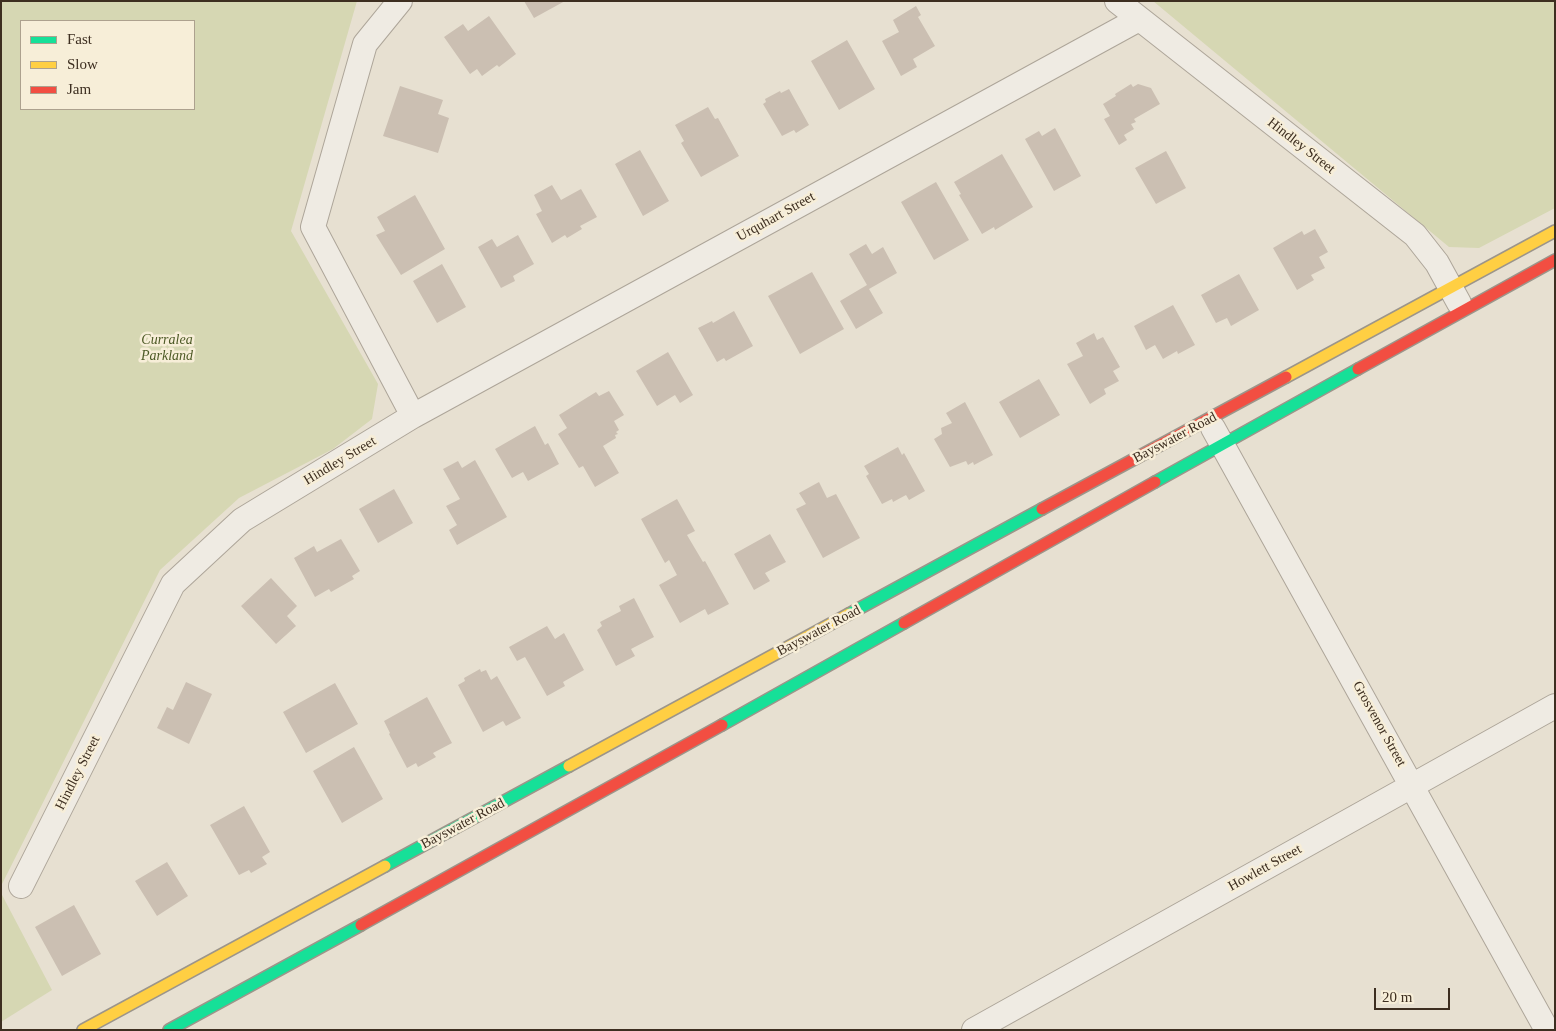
<!DOCTYPE html>
<html>
<head>
<meta charset="utf-8">
<style>
	body { margin:0 }
	#map { position:relative; width:1556px; height:1031px; overflow:hidden; background:#e7e0d1; font-family:"Times New Roman",serif }
	canvas { display:block }
	.frame { position:absolute; inset:0; border:2px solid #3d2e20; pointer-events:none }
	.legend { position:absolute; left:20px; top:20px; width:175px; height:90px; box-sizing:border-box; background:#f7eed8; border:1px solid #ada18e; margin:0; padding:6px 9px; list-style:none; font-size:15px; color:#3d2e20 }
	.legend li { display:flex; align-items:center; gap:10px; height:25px }
	.legend b { width:25px; border:1px solid #ada18e }
	.scale { position:absolute; left:1374px; top:988px; width:76px; height:22px; box-sizing:border-box; border:2px solid #3d2e20; border-top:0; padding-left:6px; font-size:15px; line-height:18px; white-space:nowrap; color:#3d2e20; -webkit-text-stroke:4px #f7eed8; paint-order:stroke }
</style>
</head>
<body>
<div id="map">
<canvas width="1556" height="1031"></canvas>
<div class="frame"></div>
<ul class="legend">
<li><b style="height:6px;background:#16e098"></b>Fast</li>
<li><b style="height:6px;background:#ffcf43"></b>Slow</li>
<li><b style="height:6px;background:#f24e42"></b>Jam</li>
</ul>
<div class="scale">20 m</div>
</div>
<script>
const c = document.querySelector('canvas').getContext('2d');
c.lineJoin = 'round';
function fill(path, color) { c.fillStyle = color; c.fill(path, 'evenodd'); }
const toPath = rows => new Path2D(rows.map(r => 'M' + r).join(''));
function stroke(path, color, width, dash) { c.strokeStyle = color; c.lineWidth = width; c.lineCap = dash ? 'butt' : 'round'; c.setLineDash(dash || []); c.stroke(path); }
function write(font, color, halo, rows, align = 'center') {
  c.font = font + ' "Times New Roman",serif'; c.lineWidth = 5; c.setLineDash([]); c.textBaseline = 'middle'; c.strokeStyle = halo; c.fillStyle = color; for (const [text, x, y, turn = 0] of rows) {
    c.save(); c.translate(x, y); c.rotate((+turn || 0) * Math.PI / 180); c.textAlign = isNaN(turn) ? turn : align; if (halo) c.strokeText(text, 0, 0); c.fillText(text, 0, 0); c.restore();
  }
}
fill(toPath([
	[1,1,357,1,291,231,378,384,372,419,333,449,239,498,160,570,1,886],
	[21,21,194,21,194,109,21,109],
	[1153,1,1555,1,1555,208,1479,248,1449,247],
	[1,893,52,990,1,1022]
]), '#d6d7b3');
fill(toPath([
	[524,1,565,1,534,18],
	[916,6,921,15,918,17,935,46,913,59,917,67,901,76,882,41,899,32,893,20],
	[489,16,516,54,499,67,497,65,482,76,477,69,470,74,444,37,463,24,468,31],
	[847,40,875,89,839,110,811,61],
	[1131,84,1133,87,1138,84,1151,88,1160,104,1134,119,1136,122,1131,124,1134,129,1124,135,1127,140,1119,145,1104,119,1110,116,1103,104,1116,96,1115,94],
	[400,86,443,100,438,114,449,118,438,153,383,136],
	[789,89,809,125,796,133,794,130,782,136,763,104,766,102,765,99,780,91,781,93],
	[708,107,715,119,718,118,739,156,701,177,681,143,684,141,675,125],
	[1055,128,1081,176,1054,191,1025,139,1039,131,1042,136],
	[640,150,669,201,643,216,615,164],
	[1166,151,1186,188,1156,204,1135,168],
	[1002,154,1033,207,995,230,994,227,982,234,959,195,961,194,954,182],
	[936,182,969,240,934,260,901,202],
	[552,185,561,200,581,189,597,217,580,226,582,229,567,238,565,235,552,243,536,214,542,211,534,195],
	[415,195,445,249,401,275,376,235,385,231,377,217],
	[1315,229,1328,252,1319,257,1325,268,1311,275,1314,280,1297,290,1273,248,1302,231,1304,235],
	[518,235,534,264,513,276,515,281,501,288,478,247,492,239,497,247],
	[866,244,872,254,883,247,897,273,869,289,883,313,856,329,840,301,867,285,849,254],
	[442,264,466,307,437,323,413,281],
	[812,272,844,329,800,354,768,296],
	[1239,274,1259,310,1231,326,1227,318,1216,323,1201,295],
	[1173,305,1195,345,1178,354,1177,351,1163,359,1155,345,1146,350,1134,326],
	[734,311,753,346,726,361,724,358,717,362,698,328,712,321,713,323],
	[1094,333,1097,340,1103,337,1120,367,1113,371,1119,381,1104,389,1106,394,1090,404,1067,364,1083,356,1076,343],
	[668,352,693,395,680,403,675,395,657,406,636,371],
	[1039,379,1060,415,1020,438,999,402],
	[609,391,624,415,614,421,619,430,616,432,618,434,615,435,616,438,603,446,619,473,595,487,583,466,579,468,558,434,567,428,559,415,596,392,599,396],
	[965,402,993,455,974,465,973,462,968,465,966,461,950,467,934,439,942,434,941,428,952,423,946,413],
	[535,426,545,445,548,443,559,464,528,481,523,472,512,478,495,449],
	[898,447,902,455,904,453,925,491,909,500,906,495,893,502,892,499,882,504,866,476,869,474,864,466],
	[475,460,507,517,457,545,449,530,457,525,446,506,460,499,443,469,458,461,462,468],
	[819,482,827,498,836,494,860,538,823,558,796,509,806,504,799,493],
	[394,489,413,523,378,543,359,509],
	[677,499,695,531,687,535,703,562,705,561,729,604,708,615,705,609,680,623,659,585,677,575,669,560,665,563,641,519],
	[770,534,786,562,765,573,770,581,754,590,734,554],
	[341,539,360,571,352,576,354,579,331,592,329,589,315,597,294,558,314,546,317,552],
	[271,578,297,606,287,616,296,626,276,644,241,606],
	[634,598,654,637,631,649,635,656,616,666,597,630,602,626,600,622,621,611,619,606],
	[547,626,555,639,564,633,584,670,563,682,565,686,547,696,525,657,517,661,509,647],
	[480,669,481,672,486,670,491,680,497,676,521,718,506,726,503,721,483,732,458,685,465,681,464,678],
	[186,682,212,694,189,744,157,728,167,707,173,710],
	[335,683,358,724,306,753,283,712],
	[427,697,452,743,433,753,436,757,418,767,416,763,407,768,389,734,390,733,384,721],
	[354,747,383,799,342,823,313,771],
	[244,806,270,852,262,857,267,864,251,873,249,870,239,875,210,825],
	[167,862,188,896,157,916,135,881],
	[74,905,101,954,62,976,35,927]
]), '#cbbfb2');
const street = toPath([
	[400,1,365,44,313,227,413,416],
	[1117,1,1415,235,1437,263,1459,303],
	[1213,428,1547,1030],
	[21,886,173,584,242,520,413,416,1139,19],
	[974,1030,1555,706]
]);
const fast = toPath([
	[1155,482,1358,369],
	[849,614,1042,509],
	[722,725,904,623],
	[385,866,569,766],
	[169,1030,361,925]
]);
const slow = toPath([
	[1286,377,1555,231],
	[569,766,849,614],
	[83,1030,385,866]
]);
const jam = toPath([
	[1358,369,1555,260],
	[1042,509,1286,377],
	[904,623,1155,482],
	[361,925,722,725]
]);
stroke(street, '#ada599', 26);
stroke(fast, '#9c958a', 14);
stroke(slow, '#9c958a', 14);
stroke(jam, '#9c958a', 14);
stroke(street, '#efebe3', 24);
stroke(fast, '#16e098', 11);
stroke(slow, '#ffcf43', 11);
stroke(jam, '#f24e42', 11);
write('14px', '#3d2e20', '#f7eed8', [
	["Hindley Street",1301,146,38],
	["Urquhart Street",776,217,-29],
	["Bayswater Road",1175,438,-28],
	["Hindley Street",340,461,-31],
	["Bayswater Road",819,631,-28],
	["Grosvenor Street",1379,724,61],
	["Hindley Street",78,773,-63],
	["Bayswater Road",463,824,-28],
	["Howlett Street",1265,868,-29]
]);
write('italic 14px', '#4d5a26', '#f7eed8', [
	["Curralea",167,340],
	["Parkland",167,356]
]);
</script>
</body>
</html>
